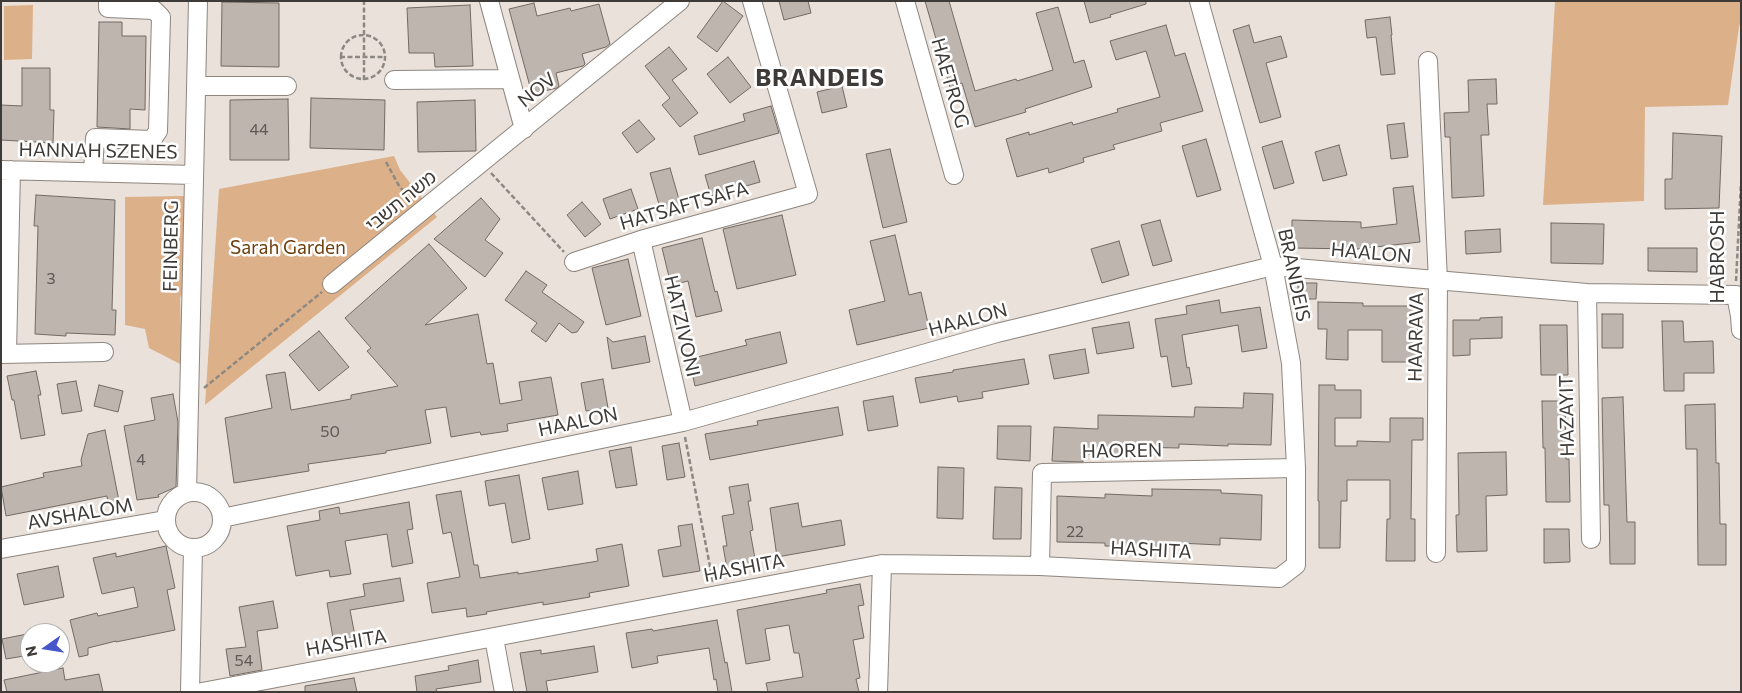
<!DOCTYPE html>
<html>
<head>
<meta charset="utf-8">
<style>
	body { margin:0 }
	#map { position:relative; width:1742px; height:693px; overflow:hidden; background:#eae1da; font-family:Commissioner,sans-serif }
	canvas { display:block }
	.frame { position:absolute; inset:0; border:2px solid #3e3a37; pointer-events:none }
	.north { position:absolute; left:20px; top:623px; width:50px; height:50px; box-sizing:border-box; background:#fff; border:1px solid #b2b0af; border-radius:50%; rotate:257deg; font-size:14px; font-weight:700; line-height:20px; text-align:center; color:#3e3a37 }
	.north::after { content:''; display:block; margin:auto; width:18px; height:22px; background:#4756ca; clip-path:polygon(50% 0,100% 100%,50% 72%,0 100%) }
</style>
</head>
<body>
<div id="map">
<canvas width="1742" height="693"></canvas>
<div class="frame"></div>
<div class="north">N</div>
</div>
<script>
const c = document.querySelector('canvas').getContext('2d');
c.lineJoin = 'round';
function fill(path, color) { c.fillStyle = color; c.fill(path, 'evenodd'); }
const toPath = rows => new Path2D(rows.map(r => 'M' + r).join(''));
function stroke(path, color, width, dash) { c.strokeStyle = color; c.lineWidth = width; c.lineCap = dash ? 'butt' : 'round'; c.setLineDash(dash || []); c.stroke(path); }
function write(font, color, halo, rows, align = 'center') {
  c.font = font + ' Commissioner,"Noto Sans Hebrew",sans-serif'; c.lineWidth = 5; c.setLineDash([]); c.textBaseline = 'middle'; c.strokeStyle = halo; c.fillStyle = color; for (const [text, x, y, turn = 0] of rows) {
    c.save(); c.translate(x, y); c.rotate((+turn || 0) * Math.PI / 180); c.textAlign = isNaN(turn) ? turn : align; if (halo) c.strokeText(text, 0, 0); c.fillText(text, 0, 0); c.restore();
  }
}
fill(toPath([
	[1555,1,1741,1,1741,21,1739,27,1728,105,1645,107,1644,201,1543,205],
	[33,5,32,59,4,60,4,6],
	[394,156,400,170,437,217,205,405,219,189],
	[184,196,185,286,180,298,182,365,149,348,145,329,125,325,125,197]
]), '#dcb088');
const building = toPath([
	[723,1,743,16,717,52,697,37,723,1],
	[779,1,808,1,811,13,784,20,779,1],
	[925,1,949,1,975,91,1016,79,1017,81,1053,70,1036,13,1058,7,1074,63,1084,60,1092,87,1025,109,1026,112,975,127,962,83,950,87,925,1],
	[1084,1,1146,1,1146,4,1110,15,1111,17,1090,23,1084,1],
	[222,2,279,3,279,67,221,66,222,2],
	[534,3,537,16,570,8,571,11,599,4,610,44,606,47,582,54,585,64,583,66,556,73,559,86,557,88,532,94,509,9,534,3],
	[470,5,473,66,435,67,434,53,409,53,407,8,470,5],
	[1390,17,1392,35,1391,35,1395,74,1381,75,1376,37,1367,38,1365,20,1390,17],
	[99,22,122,22,122,36,146,36,145,110,130,109,130,129,97,127,99,22],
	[1166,25,1175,56,1185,53,1203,111,1160,123,1162,131,1113,145,1115,149,1083,158,1084,162,1049,173,1048,168,1017,177,1006,139,1029,132,1029,135,1072,122,1073,125,1118,112,1117,109,1160,97,1146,51,1116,60,1110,41,1166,25],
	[1249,25,1254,43,1281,36,1287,57,1266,63,1281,117,1260,123,1233,30,1249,25],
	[669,47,687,69,672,80,698,113,680,127,662,105,670,98,645,66,669,47],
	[728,57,751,87,730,103,707,74,728,57],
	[22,68,50,68,50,110,54,110,53,143,1,140,1,105,22,106,22,68],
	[1496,79,1497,104,1487,104,1489,135,1481,135,1484,196,1452,198,1450,137,1445,137,1444,113,1469,112,1468,80,1496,79],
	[842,86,847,107,822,113,817,92,842,86],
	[311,98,385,100,384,150,310,148,311,98],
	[288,99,289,160,230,160,230,100,288,99],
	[475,100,476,151,418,152,417,102,475,100],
	[771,106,779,133,699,155,694,136,745,121,743,114,771,106],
	[639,120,655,139,637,153,622,133,639,120],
	[1404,123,1408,157,1391,159,1387,125,1404,123],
	[1673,133,1722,136,1719,208,1665,209,1665,179,1672,179,1673,133],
	[1206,139,1221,190,1197,197,1182,146,1206,139],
	[1282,141,1294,183,1274,189,1262,147,1282,141],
	[1339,145,1347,175,1323,181,1315,152,1339,145],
	[890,149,907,222,883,228,866,154,890,149],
	[754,161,760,182,711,196,705,175,754,161],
	[670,168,682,210,662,215,650,173,670,168],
	[1413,186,1420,242,1357,249,1292,248,1292,220,1361,222,1361,228,1397,224,1393,188,1413,186],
	[631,189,638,209,610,219,603,199,631,189],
	[36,195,115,200,112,310,116,310,115,335,66,333,66,336,35,334,38,226,34,226,36,195],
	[481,198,500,219,485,240,503,253,485,277,434,239,481,198],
	[582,202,601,224,585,237,567,215,582,202],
	[782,215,796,275,737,289,723,229,782,215],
	[1160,220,1172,261,1153,266,1141,225,1160,220],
	[1551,223,1604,224,1603,264,1551,263,1551,223],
	[1500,229,1501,252,1466,254,1465,231,1500,229],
	[895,235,909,295,921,292,929,328,857,345,849,310,885,301,870,241,895,235],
	[702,238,715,292,717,291,722,311,696,317,688,281,671,285,662,248,702,238],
	[1119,241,1129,275,1102,283,1091,249,1119,241],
	[429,244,467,288,425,325,478,314,487,364,493,363,500,404,522,400,519,382,551,377,558,415,507,424,508,431,481,435,480,432,451,437,446,407,425,410,431,443,386,451,386,453,308,464,309,471,234,483,225,418,272,408,266,375,285,372,291,410,351,399,351,395,398,386,367,351,371,348,345,318,429,244],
	[1648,248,1697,248,1697,272,1648,271,1648,248],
	[628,259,641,316,606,325,592,268,628,259],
	[526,271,547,285,542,292,584,322,577,332,572,333,559,323,546,342,531,331,537,323,505,300,526,271],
	[1298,283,1317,283,1316,299,1298,299,1298,283],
	[1219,300,1221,313,1260,307,1267,348,1242,352,1238,325,1182,335,1187,368,1189,367,1192,384,1172,387,1167,356,1161,357,1155,319,1187,314,1186,306,1219,300],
	[1318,302,1363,303,1363,306,1418,306,1417,362,1382,362,1382,330,1348,330,1348,360,1326,359,1327,329,1318,329,1318,302],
	[1602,314,1623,314,1623,348,1602,348,1602,314],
	[1502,317,1502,338,1470,339,1470,355,1453,356,1453,320,1480,320,1480,318,1502,317],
	[1662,321,1683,321,1684,342,1713,341,1714,373,1684,373,1684,391,1664,391,1662,321],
	[1129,322,1134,348,1097,354,1092,328,1129,322],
	[1540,325,1567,325,1568,375,1541,375,1540,325],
	[319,331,349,367,319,391,289,355,319,331],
	[780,332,787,363,695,386,689,359,747,345,745,340,780,332],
	[645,336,650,362,612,369,607,337,613,342,645,336],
	[1085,349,1089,373,1054,379,1049,355,1085,349],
	[1024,359,1029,384,982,392,983,398,958,402,957,396,920,403,915,378,953,372,953,370,1024,359],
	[36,371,41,395,38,395,45,435,21,439,14,400,12,400,7,376,36,371],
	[603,379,608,408,586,411,581,383,603,379],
	[76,381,82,411,62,414,57,384,76,381],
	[99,385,123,391,118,412,94,406,99,385],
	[1319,385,1335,385,1335,390,1361,390,1361,418,1335,418,1335,446,1357,446,1357,441,1390,442,1390,418,1423,418,1423,440,1412,440,1411,519,1415,519,1415,561,1386,561,1387,519,1390,519,1390,480,1347,480,1347,501,1341,501,1340,548,1319,548,1319,501,1318,501,1319,385],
	[1244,393,1273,394,1271,445,1228,444,1228,446,1179,444,1179,448,1132,447,1132,455,1083,454,1083,462,1052,461,1054,427,1098,429,1098,415,1194,417,1195,407,1243,408,1244,393],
	[173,394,178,422,176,487,158,495,159,497,137,500,124,426,155,420,151,398,173,394],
	[893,396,898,426,868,431,863,401,893,396],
	[1623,397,1627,522,1635,522,1635,564,1610,564,1609,505,1604,505,1602,398,1623,397],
	[1542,401,1565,401,1566,459,1569,459,1570,502,1546,502,1545,448,1543,448,1542,401],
	[1715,404,1716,463,1719,463,1720,524,1726,524,1726,565,1698,565,1697,449,1686,449,1685,405,1715,404],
	[838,407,843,435,710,460,705,434,758,425,757,421,838,407],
	[998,426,1031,426,1030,461,997,459,998,426],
	[105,430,119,501,108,503,107,496,6,516,1,487,44,477,43,473,82,466,81,460,88,434,105,430],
	[679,443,685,477,667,480,662,446,679,443],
	[631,447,637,485,616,488,609,451,631,447],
	[1506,452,1507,495,1486,496,1487,551,1457,552,1456,515,1459,515,1458,453,1506,452],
	[938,467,964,468,963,519,937,518,938,467],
	[578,471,583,504,548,510,542,478,578,471],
	[519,475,530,539,512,543,505,503,489,506,485,481,519,475],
	[748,484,751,501,748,501,753,530,750,531,756,564,727,569,723,546,727,546,722,516,734,514,729,487,748,484],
	[995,487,1022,488,1021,539,993,539,995,487],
	[1152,489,1221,490,1221,493,1262,495,1261,540,1220,538,1220,545,1178,543,1178,547,1105,546,1105,543,1057,542,1057,496,1105,498,1105,494,1152,496,1152,489],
	[461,491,474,565,478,565,480,578,518,572,518,574,598,561,596,549,622,544,629,586,589,593,590,597,543,605,543,602,486,612,487,614,467,617,466,608,432,613,427,583,460,577,451,532,443,534,436,495,461,491],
	[409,502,413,529,407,530,413,563,392,567,387,534,345,541,351,574,330,577,329,570,296,576,287,526,320,520,319,511,339,507,340,514,409,502],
	[798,503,802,527,841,520,845,545,777,557,770,508,798,503],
	[692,524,700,571,663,577,658,550,681,546,678,526,692,524],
	[1544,529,1569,529,1570,562,1544,563,1544,529],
	[166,546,175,588,167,590,175,630,116,642,116,641,88,648,88,655,79,657,70,620,97,613,98,616,138,607,134,587,102,594,93,558,116,553,116,557,166,546],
	[58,566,64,597,24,605,17,574,58,566],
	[400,578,404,601,350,610,356,641,334,644,327,603,365,596,363,584,400,578],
	[860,584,864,605,858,606,864,638,853,640,860,678,856,679,859,692,768,692,766,683,803,677,799,653,794,653,789,625,765,629,770,660,746,664,737,610,827,593,826,590,860,584],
	[273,601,278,628,257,631,262,670,230,676,226,649,246,647,239,607,273,601],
	[717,620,725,663,727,662,732,692,718,692,716,679,714,680,709,648,657,656,658,663,632,668,626,633,652,629,653,631,717,620],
	[27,634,30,655,6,659,2,639,27,634],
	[594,646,598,672,546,681,548,692,527,692,520,653,541,650,541,654,594,646],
	[478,660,481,682,436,689,437,692,417,692,415,676,449,670,448,666,478,660],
	[63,668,65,680,99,674,103,692,7,692,4,680,63,668],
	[354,678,357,692,305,692,305,686,354,678]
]);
fill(building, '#beb5ae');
stroke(building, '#726a64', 1);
const minor = toPath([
	[489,1,524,129],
	[905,1,954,175],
	[1428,61,1438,281,1436,553],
	[394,80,510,79],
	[196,86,287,86],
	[1,170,194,175],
	[93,172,95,138,152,140,158,131,161,17,154,10,108,8,108,1],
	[641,240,683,422],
	[574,262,641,240,808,194,752,1],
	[332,284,680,1],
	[1587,293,1591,539],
	[7,353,11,170],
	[1,354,104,352],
	'166 520a28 28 0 1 1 56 0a28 28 0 1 1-56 0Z',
	[187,492,198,1],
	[222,518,683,422,997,333,1273,266,1587,293,1736,295,1740,316,1741,330],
	[1,549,165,520],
	[1040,566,1042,473,1296,468],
	[494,638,504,692],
	[190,692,193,548],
	[202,692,882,564,1040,566,1279,578,1296,565,1296,468,1291,363,1273,266,1199,1],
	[878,692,882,564]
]);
stroke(minor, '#8e867f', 20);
stroke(toPath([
	'341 57a22 22 0 1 1 44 0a22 22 0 1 1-44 0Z',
	[340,57,385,57],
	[364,80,364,1],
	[386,162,398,184,411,201],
	[491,173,564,252],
	[1736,281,1741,183],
	[204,388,322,292],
	[685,437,713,582]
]), '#8e8883', 2.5, [5, 2.5]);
stroke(minor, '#fff', 18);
write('16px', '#5e5955', null, [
	["44",259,130],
	["3",51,279],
	["50",330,432],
	["4",141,460],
	["22",1075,532],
	["54",244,661]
]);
write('19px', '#3e3a37', '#fff', [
	["HAETROG",950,83,74],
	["NOV",537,90,-39],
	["HANNAH SZENES",98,151,1],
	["משה תשבי",401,201,-39],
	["HATSAFTSAFA",684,206,-16],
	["FEINBERG",171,246,-89],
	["HAALON",1371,253,5],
	["HABROSH",1718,257,-90],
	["BRANDEIS",1294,275,78],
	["HAALON",968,320,-15],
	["HATZIVONI",682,326,77],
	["HAARAVA",1416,337,-89],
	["HAZAYIT",1567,416,-91],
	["HAALON",578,422,-12],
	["HAOREN",1122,451,-1],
	["AVSHALOM",80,514,-10],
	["HASHITA",1151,550,3],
	["HASHITA",744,568,-11],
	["HASHITA",346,643,-10]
]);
write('19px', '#6f410f', '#fff', [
	["Sarah Garden",288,248]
]);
c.letterSpacing = '1px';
write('bold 24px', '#3e3a37', '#fff', [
	["BRANDEIS",820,78]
]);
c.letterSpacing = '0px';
</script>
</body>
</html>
